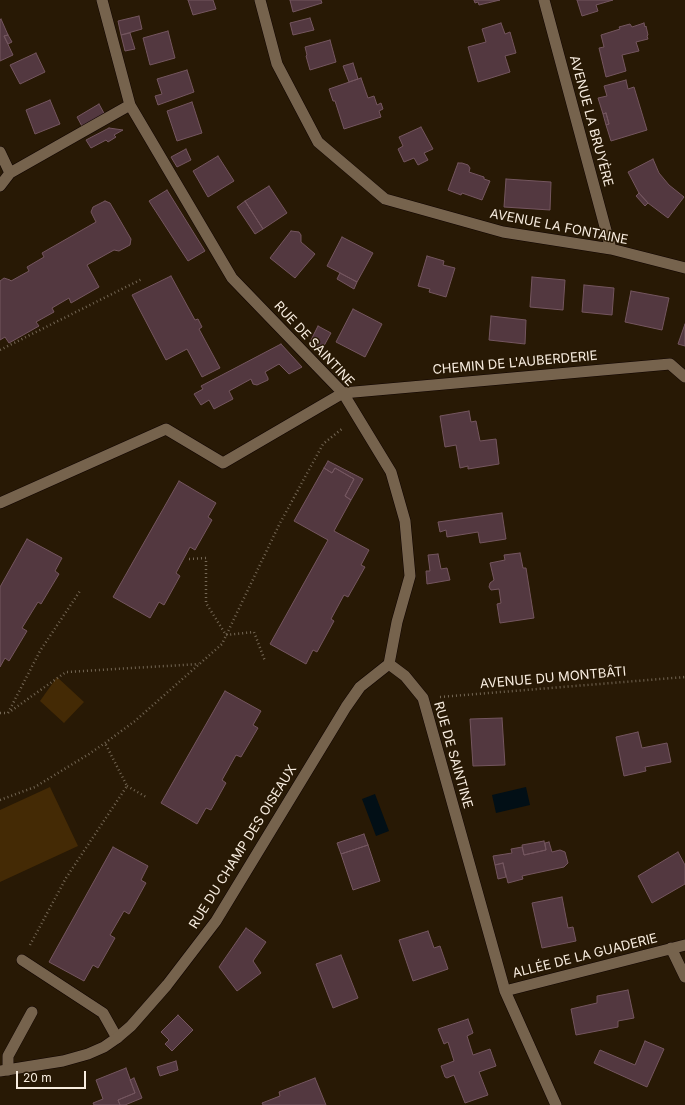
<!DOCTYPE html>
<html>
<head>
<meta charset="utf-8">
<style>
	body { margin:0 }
	#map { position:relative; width:685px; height:1105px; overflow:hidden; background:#281905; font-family:Inter,sans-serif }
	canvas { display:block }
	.scale { position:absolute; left:16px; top:1071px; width:70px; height:18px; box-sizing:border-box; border:2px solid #f8ede0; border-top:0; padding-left:5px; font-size:12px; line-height:14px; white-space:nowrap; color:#f8ede0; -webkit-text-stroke:3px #281905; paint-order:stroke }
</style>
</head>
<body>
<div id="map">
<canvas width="685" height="1105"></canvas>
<div class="scale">20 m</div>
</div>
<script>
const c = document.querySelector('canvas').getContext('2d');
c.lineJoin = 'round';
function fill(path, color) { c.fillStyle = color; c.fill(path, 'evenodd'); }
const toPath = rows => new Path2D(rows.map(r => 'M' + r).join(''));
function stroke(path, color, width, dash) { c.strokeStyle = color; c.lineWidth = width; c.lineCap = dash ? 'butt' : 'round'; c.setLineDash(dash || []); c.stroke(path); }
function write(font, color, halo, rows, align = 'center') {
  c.font = font + ' Inter,sans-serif'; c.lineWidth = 3; c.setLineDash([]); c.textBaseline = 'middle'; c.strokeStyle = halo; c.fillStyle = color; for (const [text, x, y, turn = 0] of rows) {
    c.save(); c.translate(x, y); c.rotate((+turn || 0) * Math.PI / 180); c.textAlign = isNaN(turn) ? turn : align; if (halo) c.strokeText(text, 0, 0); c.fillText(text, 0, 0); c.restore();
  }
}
fill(toPath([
	[57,677,84,702,64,723,40,701],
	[50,787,78,846,0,882,0,810]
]), '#442a05');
fill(toPath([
	[526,787,530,805,496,813,492,795],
	[375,794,389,831,376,836,362,799]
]), '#020f16');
const building = toPath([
	[188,0,213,0,216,9,193,15,188,0],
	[290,0,321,0,322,3,293,12,290,0],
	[474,0,500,0,479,5,478,2,475,3,474,0],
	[577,0,613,0,596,5,598,11,582,16,577,0],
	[139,16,142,29,121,35,118,21,139,16],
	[310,18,314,30,293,35,290,23,310,18],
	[1,19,8,35,4,36,13,55,0,61,0,20,1,19],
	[501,23,505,34,510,32,516,53,505,56,510,72,478,82,468,47,486,42,482,29,501,23],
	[644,23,645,27,646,26,648,35,647,36,648,39,636,42,639,51,622,55,626,71,606,77,599,48,604,47,601,35,620,29,619,27,630,24,632,27,644,23],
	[168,31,175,58,150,65,143,38,168,31],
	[130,33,135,49,125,51,121,35,130,33],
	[8,35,12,42,8,44,4,36,8,35],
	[330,40,336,62,310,70,306,56,307,55,305,47,330,40],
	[36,53,45,72,20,84,10,65,36,53],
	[353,63,358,79,349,82,343,66,353,63],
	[187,70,194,92,158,105,155,96,162,94,157,79,187,70],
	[361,78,368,98,374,96,377,105,381,103,383,109,379,111,381,117,344,129,335,101,333,101,329,89,361,78],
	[626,80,628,89,634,87,647,130,611,141,606,125,609,124,606,113,603,114,598,98,607,96,604,86,626,80],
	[50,100,60,124,35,134,26,110,50,100],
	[192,102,202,133,177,141,167,111,192,102],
	[99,104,105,115,83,128,77,117,99,104],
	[606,113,609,124,606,125,603,114,606,113],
	[421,127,433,149,424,153,428,160,418,165,414,158,404,162,398,149,403,146,399,137,421,127],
	[109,128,123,130,114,135,116,137,108,142,106,140,91,148,86,140,109,128],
	[186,149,191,160,177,167,171,157,186,149],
	[218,156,234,181,208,197,193,171,218,156],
	[653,159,659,173,669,185,684,197,668,218,648,203,639,193,628,172,653,159],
	[458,163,462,163,468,165,470,168,469,172,484,177,484,179,490,181,482,200,462,193,461,195,448,190,458,163],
	[506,179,551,182,550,210,504,207,506,179],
	[269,186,287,213,263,229,245,201,269,186],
	[167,190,205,251,188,261,149,201,167,190],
	[639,193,648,203,645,206,636,196,639,193],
	[105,201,110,203,131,239,130,245,119,251,114,250,87,265,99,287,71,303,69,298,52,308,54,312,36,322,39,326,9,343,5,337,0,340,0,281,4,278,10,280,11,281,29,271,27,267,44,257,42,253,96,222,91,212,93,207,105,201],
	[245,201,263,229,255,234,237,207,245,201],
	[291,231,299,232,301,235,301,242,315,254,295,278,270,258,291,231],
	[342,237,373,253,357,282,327,266,342,237],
	[427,256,444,261,443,265,455,268,446,297,429,292,430,289,418,286,427,256],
	[340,273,357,282,354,289,337,279,340,273],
	[171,276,195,320,198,319,202,327,199,329,220,368,202,377,187,349,166,360,132,295,171,276],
	[532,277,565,280,563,310,530,307,532,277],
	[584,285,614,288,612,315,582,312,584,285],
	[631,291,669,298,662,330,625,322,631,291],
	[353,309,382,324,365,357,336,342,353,309],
	[491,316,526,320,525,344,489,340,491,316],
	[685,324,685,346,678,344,685,324],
	[318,326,331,333,320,353,310,342,318,326],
	[281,344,302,367,289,374,279,364,265,372,268,378,268,380,257,385,253,384,251,379,229,391,233,399,214,409,209,400,201,405,194,394,203,389,201,386,281,344],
	[469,411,471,422,476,421,480,441,496,439,499,464,468,469,468,466,460,468,456,445,445,447,440,416,469,411],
	[328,461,363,479,351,500,345,496,354,479,335,468,332,473,324,468,328,461],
	[324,468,332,473,335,468,354,479,345,496,351,500,334,531,369,550,361,565,365,567,348,597,344,595,331,619,334,621,317,652,313,650,306,664,270,644,328,540,294,521,324,468],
	[179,481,216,503,208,517,212,520,195,550,190,547,176,573,180,576,164,605,159,602,150,618,113,597,179,481],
	[502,513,506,539,480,543,478,532,447,537,446,530,440,532,438,522,502,513],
	[27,539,62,558,55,571,59,574,41,604,38,602,22,628,27,631,9,661,5,658,0,667,0,587,27,539],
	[520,553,523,568,526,568,534,618,500,623,497,604,501,603,499,589,491,590,489,587,490,583,494,580,490,563,505,560,504,555,520,553],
	[438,554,441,569,447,568,450,580,427,584,426,571,430,571,428,555,438,554],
	[225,691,261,711,253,725,258,728,241,757,236,755,222,780,226,783,211,810,206,808,197,824,161,803,225,691],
	[502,718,505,765,473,766,470,719,502,718],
	[638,732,642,748,667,743,671,762,645,767,646,771,624,776,616,737,638,732],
	[364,834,368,845,341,854,337,843,364,834],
	[544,841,546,850,524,855,522,845,544,841],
	[549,842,552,852,560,850,565,852,568,863,564,867,522,876,523,879,508,883,503,863,495,865,493,856,512,853,511,849,522,847,524,855,546,850,545,843,549,842],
	[368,845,380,881,353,890,341,854,368,845],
	[113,847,148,866,141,880,146,883,129,914,124,911,110,935,115,938,98,968,93,965,84,981,49,962,113,847],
	[678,852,685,865,685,884,652,903,638,876,678,852],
	[503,863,506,877,498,879,495,865,503,863],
	[562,897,568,928,573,927,576,941,542,948,532,903,562,897],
	[246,928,266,942,253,961,261,973,237,991,219,967,246,928],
	[428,931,434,948,440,946,448,969,413,981,399,940,428,931],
	[341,955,358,998,333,1008,316,964,341,955],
	[628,990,634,1018,618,1021,618,1027,576,1035,571,1009,597,1003,597,996,628,990],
	[178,1015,193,1030,172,1051,165,1044,169,1040,161,1032,178,1015],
	[468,1019,473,1033,467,1036,473,1055,490,1049,496,1066,479,1072,488,1095,465,1103,454,1075,447,1078,445,1077,441,1066,454,1061,448,1042,444,1044,438,1029,468,1019],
	[645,1041,664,1049,647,1087,594,1063,600,1050,635,1065,645,1041],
	[176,1061,178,1070,160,1076,157,1067,176,1061],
	[126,1068,135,1093,118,1100,120,1105,94,1105,93,1103,103,1099,96,1080,126,1068],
	[134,1078,142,1098,125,1105,120,1105,118,1100,135,1093,130,1080,134,1078],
	[315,1078,326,1105,263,1105,262,1103,280,1096,279,1092,315,1078]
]);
fill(building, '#533840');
stroke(building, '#74565f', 1);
const service = toPath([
	[22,960,103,1013,117,1038],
	[8,1070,8,1056,32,1012]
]);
const minor = toPath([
	[102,0,130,105,232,278,343,393,391,472,405,521,410,576,397,622,389,664],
	[260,0,277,64,318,142,385,199,503,232,611,249,685,268],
	[544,0,611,249],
	[0,152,10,173],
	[0,186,10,173,130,105],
	[0,503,166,429,223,463,343,393,670,364,685,377],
	[389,664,405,676,423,698,505,991,556,1105],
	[671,948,685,977],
	[505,991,685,945],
	[0,1071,63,1061,88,1054,104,1047,117,1038,131,1026,167,985,216,921,346,707,360,687,389,664]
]);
stroke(service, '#100400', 12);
stroke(minor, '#100400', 12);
stroke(toPath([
	[0,350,142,279],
	[189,559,206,558,206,603,226,635,254,632,265,661],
	[440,697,685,677],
	[0,713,8,713,66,672,199,664],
	[8,713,40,651,80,591],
	[127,786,146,797],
	[0,800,35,787,89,754,105,743,135,721,222,644,279,525,323,444,343,428],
	[30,945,66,878,127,786,105,743]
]), '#746755', 2.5, [1, 3]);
stroke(service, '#76634d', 11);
stroke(minor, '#76634d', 11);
write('13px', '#f8ede0', '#281905', [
	["AVENUE LA BRUYÈRE",591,121,75],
	["AVENUE LA FONTAINE",559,227,11],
	["RUE DE SAINTINE",314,344,47],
	["CHEMIN DE L'AUBERDERIE",515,363,-5],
	["AVENUE DU MONTBÂTI",553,678,-5],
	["RUE DE SAINTINE",453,755,74],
	["RUE DU CHAMP DES OISEAUX",243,847,-58],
	["ALLÉE DE LA GUADERIE",585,956,-14]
]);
</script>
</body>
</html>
